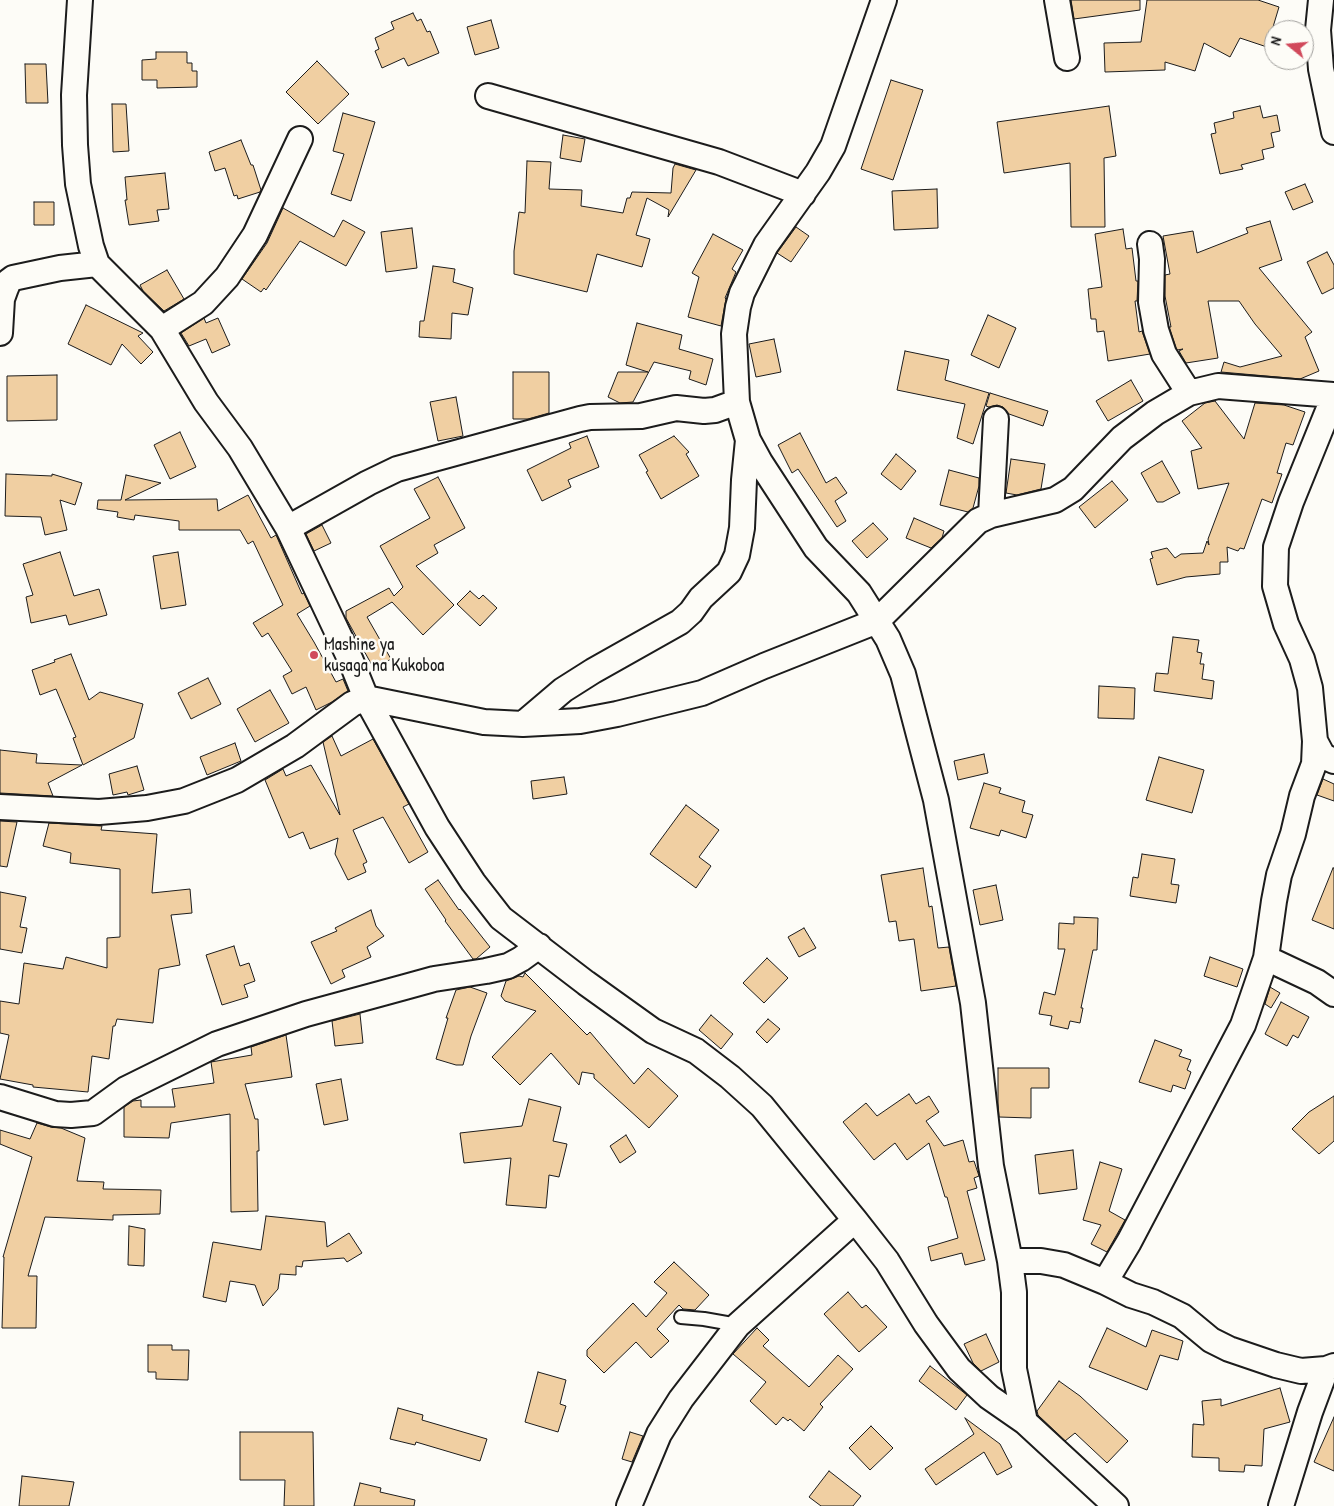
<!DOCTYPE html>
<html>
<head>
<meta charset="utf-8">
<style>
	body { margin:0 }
	#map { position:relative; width:1334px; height:1506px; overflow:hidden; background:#fdfcf7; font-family:"Patrick Hand",sans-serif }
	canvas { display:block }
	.north { position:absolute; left:1264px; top:20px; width:50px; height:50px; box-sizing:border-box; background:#fdfcf7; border:1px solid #a3a29f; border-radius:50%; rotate:287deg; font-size:14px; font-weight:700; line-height:20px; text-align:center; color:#1c1c1c }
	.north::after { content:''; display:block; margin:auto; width:18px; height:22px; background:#d1495b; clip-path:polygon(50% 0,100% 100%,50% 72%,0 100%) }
</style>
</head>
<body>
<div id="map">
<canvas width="1334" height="1506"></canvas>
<div class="north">N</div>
</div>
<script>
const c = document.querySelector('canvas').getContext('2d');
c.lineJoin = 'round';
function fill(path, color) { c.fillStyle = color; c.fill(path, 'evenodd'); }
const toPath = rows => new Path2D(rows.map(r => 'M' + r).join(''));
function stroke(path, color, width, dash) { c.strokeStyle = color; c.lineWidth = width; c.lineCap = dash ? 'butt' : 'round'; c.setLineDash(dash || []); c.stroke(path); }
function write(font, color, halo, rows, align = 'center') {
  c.font = font + ' "Patrick Hand",sans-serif'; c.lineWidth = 5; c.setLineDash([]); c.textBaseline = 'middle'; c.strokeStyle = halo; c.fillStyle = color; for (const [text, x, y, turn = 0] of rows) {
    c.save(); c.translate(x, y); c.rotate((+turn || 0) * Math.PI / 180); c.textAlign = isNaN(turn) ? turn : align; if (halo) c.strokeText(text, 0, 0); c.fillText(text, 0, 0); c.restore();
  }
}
const building = toPath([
	[1071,0,1140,0,1140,10,1074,19,1071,0],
	[1147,0,1258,0,1279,7,1267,47,1240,38,1230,57,1204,43,1195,71,1165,62,1165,70,1105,72,1104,43,1141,42,1147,0],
	[413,13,417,21,421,19,427,32,430,31,439,53,408,66,404,58,382,68,375,51,379,49,375,38,394,29,391,22,413,13],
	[491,20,499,48,475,55,467,27,491,20],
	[156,52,187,52,187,63,192,63,192,71,197,71,197,87,157,88,157,80,142,80,142,60,156,59,156,52],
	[317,61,349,94,318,124,286,92,317,61],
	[25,64,46,64,48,103,26,103,25,64],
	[891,80,923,90,893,180,861,169,891,80],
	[112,104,126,104,129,151,113,152,112,104],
	[1109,106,1116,156,1104,158,1105,227,1071,227,1070,163,1004,173,997,122,1109,106],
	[1260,106,1263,118,1277,115,1280,131,1271,133,1274,147,1262,150,1264,159,1241,165,1243,169,1220,174,1211,134,1216,133,1214,123,1234,118,1233,112,1260,106],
	[343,113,375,122,351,201,331,194,344,154,333,151,343,113],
	[563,135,585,139,581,162,560,158,563,135],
	[241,140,251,165,253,165,261,190,260,192,238,199,237,195,234,196,225,168,215,171,209,152,241,140],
	[527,161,551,162,549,189,582,190,581,206,623,213,627,198,630,198,632,192,671,193,673,168,675,164,696,170,668,217,669,210,647,198,636,235,650,239,642,267,597,254,587,292,514,274,514,251,519,212,525,213,527,161],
	[165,173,169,209,157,210,159,221,129,225,125,200,127,200,125,177,165,173],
	[1305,184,1313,202,1293,210,1285,192,1305,184],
	[937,189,938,228,894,230,892,191,937,189],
	[34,202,54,202,54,225,34,225,34,202],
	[283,208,334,237,343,220,365,232,346,266,300,241,266,290,264,288,261,292,242,279,267,243,283,208],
	[1270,221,1282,260,1259,268,1312,332,1305,337,1319,371,1300,379,1221,372,1224,362,1240,367,1282,356,1255,324,1239,301,1208,301,1218,358,1186,363,1179,351,1183,349,1177,350,1176,348,1169,327,1171,327,1165,296,1165,275,1170,274,1163,236,1193,231,1197,253,1248,233,1246,228,1270,221],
	[796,227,809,236,791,262,777,253,796,227],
	[412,228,417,268,386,272,381,232,412,228],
	[1123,229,1126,249,1132,248,1136,281,1138,281,1137,301,1135,301,1139,332,1142,331,1150,354,1108,361,1104,331,1097,332,1096,319,1091,319,1088,289,1102,287,1095,234,1123,229],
	[713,234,743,250,732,269,736,272,725,298,726,299,721,326,688,317,699,277,692,273,713,234],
	[1327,252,1334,265,1334,288,1322,294,1307,262,1327,252],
	[433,266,455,269,453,282,473,288,468,315,452,313,451,339,419,337,420,321,424,321,433,266],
	[167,270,184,299,164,311,143,291,140,285,167,270],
	[86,305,143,333,138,336,153,352,141,364,122,344,111,365,68,344,86,305],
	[988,315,1016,328,999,368,971,355,988,315],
	[204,318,206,323,218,318,230,345,212,353,206,339,189,346,181,333,204,318],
	[637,323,682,335,679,349,713,359,706,385,689,379,691,371,654,362,633,402,620,403,608,397,618,372,648,372,626,365,637,323],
	[774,339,781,372,756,377,749,344,774,339],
	[905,351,949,360,945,380,989,393,973,444,957,438,965,404,897,390,905,351],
	[513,372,549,372,549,413,528,419,513,419,513,372],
	[57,375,57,420,7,421,7,376,57,375],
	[1131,380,1143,401,1108,421,1096,401,1131,380],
	[990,393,1048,411,1043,426,1009,414,1003,407,997,405,989,407,986,406,990,393],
	[456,397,463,436,438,441,430,402,456,397],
	[1215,401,1244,439,1255,403,1284,405,1305,412,1293,445,1286,443,1277,473,1282,474,1272,503,1262,499,1244,549,1240,548,1238,551,1227,547,1228,562,1220,562,1220,574,1186,577,1157,585,1150,559,1153,558,1151,552,1167,548,1175,558,1181,554,1203,553,1207,541,1209,545,1208,539,1229,483,1198,489,1191,451,1202,448,1182,421,1205,403,1215,401],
	[180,432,196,467,170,479,154,445,180,432],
	[800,433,826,483,836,477,847,493,835,501,846,521,837,527,798,469,792,473,778,445,800,433],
	[587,436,599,467,568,480,571,487,542,501,527,470,571,448,569,443,587,436],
	[674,436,689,452,686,454,699,476,661,499,646,472,648,471,639,455,674,436],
	[896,454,916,471,901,490,881,474,896,454],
	[1011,459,1045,464,1041,489,1017,495,1006,493,1011,459],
	[1162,461,1180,493,1163,502,1157,502,1141,473,1162,461],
	[949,470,979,478,979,486,973,508,968,512,940,505,949,470],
	[6,474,52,476,52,474,82,483,75,505,60,500,67,530,45,535,41,517,5,516,6,474],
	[126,475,161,483,125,500,217,499,218,511,248,495,271,538,276,535,302,594,304,593,310,606,297,614,314,642,336,682,343,679,348,691,332,702,316,710,306,687,292,694,283,676,292,671,268,633,262,637,253,623,283,605,253,541,248,544,240,530,179,530,179,521,135,515,134,520,117,517,118,512,97,509,98,500,121,500,126,475],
	[438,477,465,528,434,545,438,553,416,566,454,605,423,635,392,602,367,617,391,659,374,669,346,618,346,611,389,588,394,596,403,587,380,546,430,518,414,489,438,477],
	[1112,481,1128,500,1095,528,1079,507,1112,481],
	[914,518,944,531,942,538,931,548,906,538,914,518],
	[873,523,888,539,867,558,852,541,873,523],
	[322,525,331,543,314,551,306,534,322,525],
	[60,552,74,596,99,589,107,615,69,625,66,615,31,623,26,597,33,595,23,564,60,552],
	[178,552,186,605,161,609,153,556,178,552],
	[470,591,479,599,483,595,497,608,480,626,457,604,470,591],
	[1173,637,1199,640,1197,652,1202,653,1200,664,1204,664,1202,679,1214,681,1212,699,1154,691,1156,673,1168,674,1173,637],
	[71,654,89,700,100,692,143,704,134,738,83,765,73,738,76,737,56,689,40,695,32,670,55,662,54,660,71,654],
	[208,678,221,704,191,719,178,693,208,678],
	[1099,686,1135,688,1134,719,1098,718,1099,686],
	[270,690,289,723,255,742,237,709,270,690],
	[332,736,341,756,373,739,409,804,403,807,428,852,409,863,383,817,353,830,367,862,363,864,366,872,348,880,335,854,338,838,310,849,303,832,289,838,265,780,283,769,286,776,311,765,340,815,323,742,332,736],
	[235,743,241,761,207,775,200,757,235,743],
	[0,750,37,754,36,763,82,765,48,783,53,796,0,793,0,750],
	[984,754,988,773,958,780,954,761,984,754],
	[1159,757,1204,770,1192,813,1146,800,1159,757],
	[137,766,144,790,128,795,127,792,113,795,109,774,137,766],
	[564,777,567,794,533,799,531,781,564,777],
	[1323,779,1334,784,1334,801,1317,795,1323,779],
	[984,783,1001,788,999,793,1025,801,1022,812,1033,815,1026,838,1001,830,999,836,970,828,984,783],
	[686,805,719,830,699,857,711,866,696,888,650,854,686,805],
	[0,821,17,822,7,867,0,866,0,821],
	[49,823,102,826,101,830,157,834,152,893,190,889,192,913,171,915,180,965,159,969,153,1023,117,1019,115,1026,113,1026,109,1059,92,1056,88,1092,33,1087,33,1085,0,1079,9,1035,0,1033,0,1001,19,1004,24,963,63,969,66,957,107,968,107,938,120,937,120,869,70,863,71,853,43,846,49,823],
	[1142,854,1175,859,1171,884,1179,885,1176,903,1130,896,1133,877,1138,878,1142,854],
	[923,868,929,907,932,906,938,948,949,947,956,986,921,991,914,939,899,941,896,921,889,922,881,875,923,868],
	[1333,868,1334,868,1334,929,1312,920,1333,868],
	[438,880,459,910,460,909,490,947,476,959,473,959,445,921,446,920,425,889,438,880],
	[996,885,1003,920,980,925,973,890,996,885],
	[0,892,26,897,20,927,27,928,22,953,0,949,0,892],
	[371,910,376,926,384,936,367,947,371,957,342,970,345,977,331,984,311,942,337,931,335,928,371,910],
	[1074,917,1098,918,1097,950,1093,950,1081,1008,1083,1008,1080,1023,1070,1021,1068,1029,1050,1025,1052,1016,1039,1014,1044,992,1055,995,1065,949,1058,949,1059,923,1074,924,1074,917],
	[804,928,816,948,799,957,788,937,804,928],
	[234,946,240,966,249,963,255,981,244,985,248,997,222,1005,206,955,234,946],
	[1210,957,1243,969,1237,987,1204,976,1210,957],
	[767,958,788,978,764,1003,743,983,767,958],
	[525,973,587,1035,590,1032,634,1084,648,1068,678,1096,649,1128,594,1078,594,1074,582,1072,579,1085,551,1053,520,1085,492,1057,536,1011,505,1001,501,996,506,981,519,976,523,977,525,973],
	[470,987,487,993,471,1036,463,1065,456,1065,436,1059,448,1018,446,1018,456,990,470,987],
	[1270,987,1280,993,1271,1008,1265,1004,1270,987],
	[1281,1002,1309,1017,1298,1038,1293,1035,1287,1046,1265,1034,1281,1002],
	[360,1014,363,1043,335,1046,332,1021,360,1014],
	[711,1015,733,1034,721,1049,699,1030,711,1015],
	[768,1019,780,1029,767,1043,756,1032,768,1019],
	[286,1035,292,1077,245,1084,255,1119,258,1119,259,1151,257,1151,258,1211,231,1212,230,1114,171,1123,169,1138,124,1137,124,1107,133,1101,141,1100,141,1107,175,1107,172,1089,214,1083,211,1062,252,1055,251,1047,286,1035],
	[1155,1040,1182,1050,1179,1056,1191,1060,1187,1070,1191,1072,1185,1089,1173,1085,1171,1092,1139,1082,1155,1040],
	[998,1068,1049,1068,1049,1088,1031,1088,1031,1118,999,1117,998,1103,998,1068],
	[341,1079,348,1120,324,1125,316,1084,341,1079],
	[909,1094,916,1104,929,1096,939,1112,926,1121,944,1146,963,1140,969,1162,974,1161,979,1176,974,1178,977,1188,967,1191,985,1260,965,1265,962,1253,931,1261,928,1247,958,1238,947,1197,945,1197,929,1143,907,1160,895,1143,874,1160,843,1122,866,1103,877,1116,909,1094],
	[1334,1096,1334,1141,1319,1154,1292,1129,1309,1112,1334,1096],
	[529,1099,561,1107,553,1141,567,1144,559,1177,549,1175,546,1208,506,1205,511,1158,464,1163,460,1133,522,1126,529,1099],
	[37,1123,51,1127,61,1128,85,1138,77,1181,104,1182,103,1189,161,1190,160,1214,113,1215,113,1220,45,1217,28,1276,37,1276,36,1328,2,1328,4,1257,3,1257,32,1157,0,1144,0,1130,30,1139,37,1123],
	[626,1135,636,1152,620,1163,610,1146,626,1135],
	[1073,1150,1077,1189,1039,1194,1035,1155,1073,1150],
	[1100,1162,1122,1169,1109,1211,1125,1220,1107,1252,1091,1244,1101,1225,1083,1220,1100,1162],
	[266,1216,325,1222,327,1247,349,1233,362,1253,347,1262,344,1258,303,1261,302,1267,296,1266,296,1275,280,1274,278,1289,263,1306,255,1285,230,1281,226,1302,203,1297,213,1242,261,1250,266,1216],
	[129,1226,145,1229,144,1266,128,1265,129,1226],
	[674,1262,709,1295,695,1310,683,1309,679,1305,657,1329,669,1341,651,1358,636,1342,604,1373,587,1356,587,1350,633,1303,646,1317,667,1293,654,1282,674,1262],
	[848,1292,862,1308,866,1305,887,1327,859,1352,824,1314,848,1292],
	[757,1328,769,1340,763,1346,809,1387,838,1355,853,1369,820,1404,823,1407,804,1431,790,1419,788,1421,783,1417,776,1425,750,1401,766,1382,733,1354,757,1328],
	[1107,1328,1146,1347,1152,1330,1183,1341,1178,1360,1160,1355,1147,1390,1089,1367,1107,1328],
	[986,1334,999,1362,981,1371,973,1363,964,1344,986,1334],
	[148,1345,172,1345,172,1350,189,1350,188,1380,156,1379,156,1372,148,1372,148,1345],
	[930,1366,967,1395,956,1410,919,1381,930,1366],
	[538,1372,566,1380,560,1404,566,1406,558,1432,525,1422,538,1372],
	[1059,1381,1080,1396,1128,1441,1107,1463,1075,1433,1065,1441,1038,1415,1037,1411,1059,1381],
	[1280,1388,1290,1422,1264,1429,1262,1466,1245,1465,1244,1472,1219,1471,1219,1458,1192,1457,1193,1424,1204,1425,1202,1401,1221,1399,1221,1406,1280,1388],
	[398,1408,423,1415,422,1420,487,1439,480,1461,416,1442,415,1445,390,1439,398,1408],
	[1334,1417,1334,1471,1314,1462,1334,1417],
	[965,1418,1000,1444,1012,1467,997,1475,984,1452,936,1485,925,1469,974,1434,965,1418],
	[871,1426,893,1448,870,1470,849,1448,871,1426],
	[240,1432,313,1432,314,1506,284,1506,285,1480,240,1480,240,1432],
	[630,1432,643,1436,632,1462,622,1459,630,1432],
	[829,1471,861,1496,853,1506,821,1506,809,1497,829,1471],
	[22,1476,74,1482,69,1506,19,1506,22,1476],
	[360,1483,381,1488,380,1492,415,1500,414,1506,354,1506,360,1483]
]);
fill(building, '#f0cfa2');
stroke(building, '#1c1c1c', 1);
const service = toPath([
	[681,1317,704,1319,738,1325]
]);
const minor = toPath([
	[80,0,74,95,75,145,78,184,91,246,97,264,162,329,206,402,240,448,288,528,351,661,366,698,437,827,473,882,501,918,586,983,653,1031,696,1051,730,1077,762,1106,855,1220,887,1261,926,1324,959,1369,989,1397,1025,1422,1116,1506],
	[884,0,833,146,818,172,766,245,742,293,738,307,734,334,737,402,748,440,760,462,816,548,859,593,888,639,903,674,936,800,973,1003,991,1166,1010,1261,1014,1292,1014,1369,1025,1422],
	[1057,0,1067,58],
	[1321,0,1318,30,1321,69,1334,132],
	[488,96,719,162,803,194],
	[1150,244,1152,259,1151,302,1156,330,1164,354,1189,393],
	[162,329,203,303,227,277,255,235,300,139],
	[0,333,2,299,6,288,9,281,13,278,60,268,97,264],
	[1334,396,1291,502,1276,547,1275,586,1286,624,1302,659,1310,688,1315,741,1323,756,1334,761],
	[991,515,996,419],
	[288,528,368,483,397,469,580,419,590,417,641,416,676,408,704,411,715,410,737,402],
	[523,724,563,690,593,671,680,622,691,612,701,598,729,572,737,555,742,528,744,480,748,440],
	[0,807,99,812,147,808,184,801,237,780,295,746,352,704,366,698,484,722,523,724,580,721,617,714,702,693,764,666,877,621,978,521,991,515,1055,500,1073,489,1122,438,1155,413,1189,393,1218,386,1334,395],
	[1266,958,1317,982,1334,994],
	[0,1097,55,1114,71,1115,93,1113,126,1089,217,1044,306,1014,405,987,434,979,486,971,508,966,521,959,539,946],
	[1010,1261,1041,1261,1064,1265,1105,1282,1131,1295,1153,1302,1182,1316,1211,1340,1229,1349,1276,1365,1301,1371,1326,1369,1334,1366],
	[1105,1282,1129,1242,1243,1025,1266,958,1274,901,1279,875,1293,834,1302,796,1314,764,1315,741],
	[629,1506,659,1434,681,1399,738,1325,855,1220],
	[1281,1506,1310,1412,1326,1369]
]);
stroke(service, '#1c1c1c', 16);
stroke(minor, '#1c1c1c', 28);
stroke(service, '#fdfcf7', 12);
stroke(minor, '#fdfcf7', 24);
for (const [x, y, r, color] of [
	[314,655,5,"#d1495b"]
]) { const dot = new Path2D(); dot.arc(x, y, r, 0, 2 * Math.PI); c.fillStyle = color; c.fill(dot); stroke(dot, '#fdfcf7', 2); }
write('18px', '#1c1c1c', '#fdfcf7', [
	["Mashine ya",324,645],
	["kusaga na Kukoboa",324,666]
], 'left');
</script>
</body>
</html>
